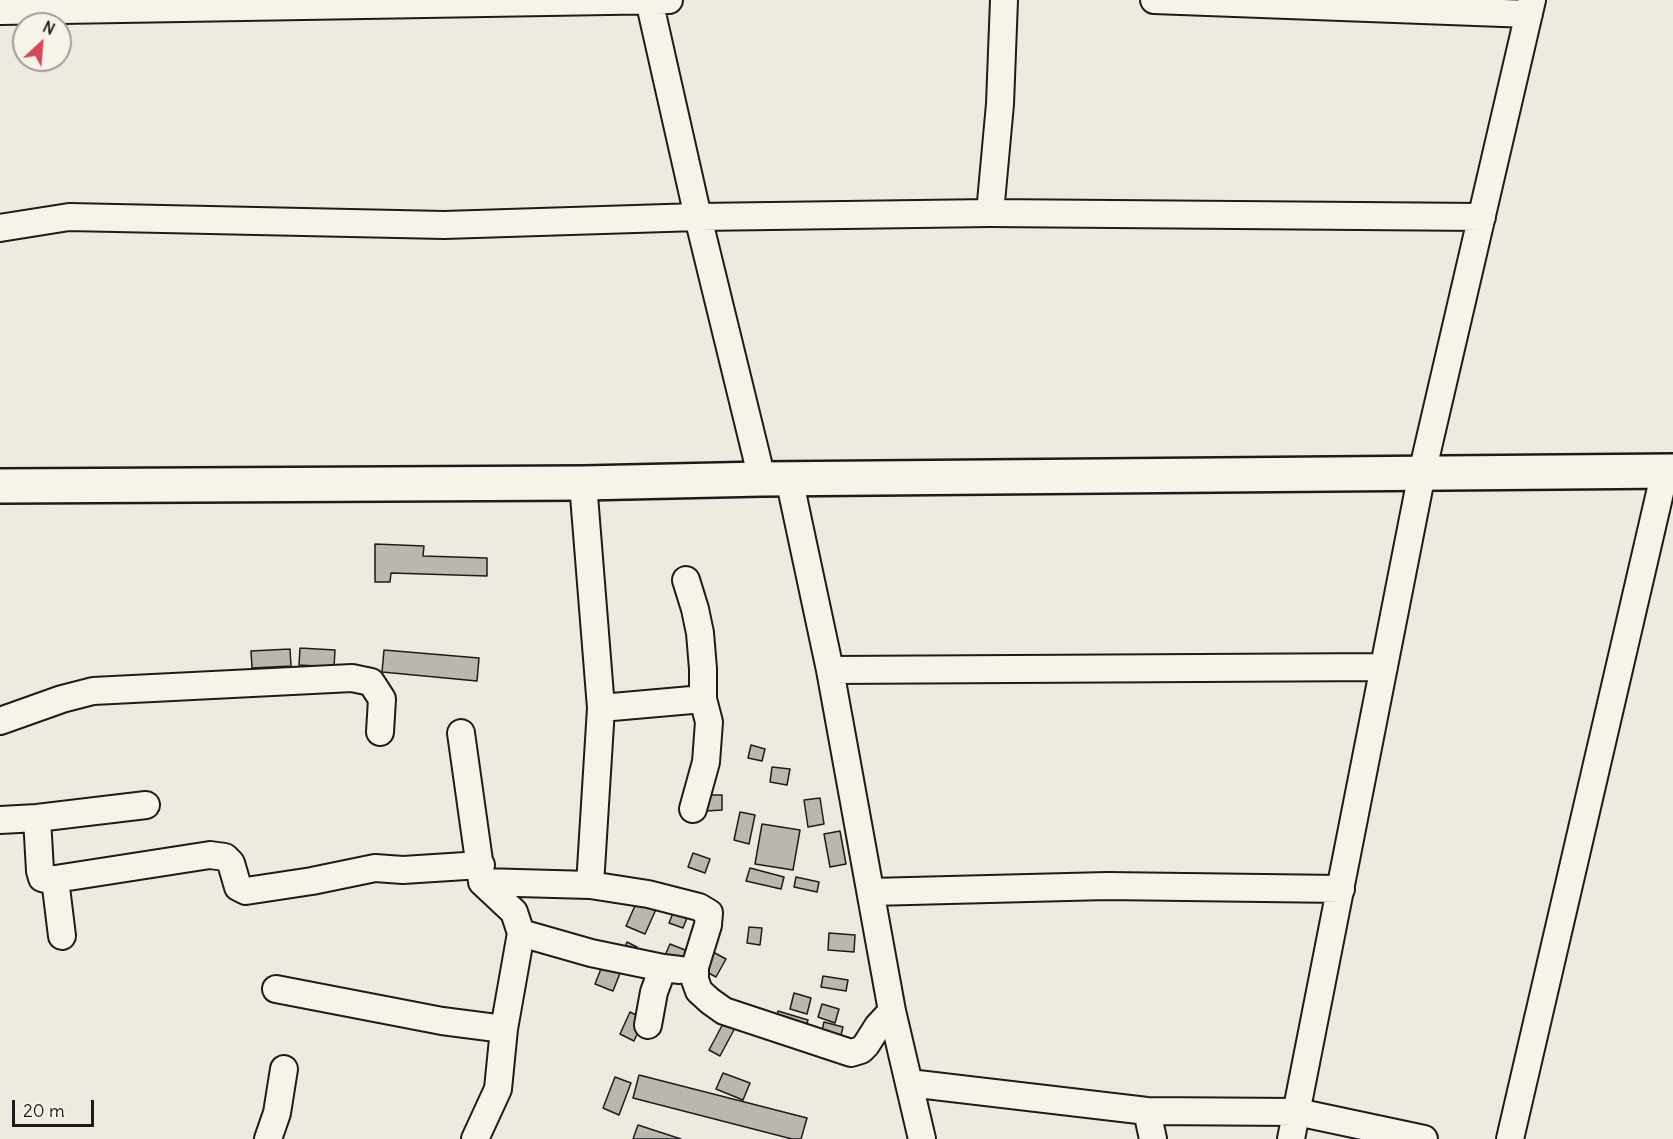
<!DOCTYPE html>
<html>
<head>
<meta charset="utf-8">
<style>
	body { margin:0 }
	#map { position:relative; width:1673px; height:1139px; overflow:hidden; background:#eeeae0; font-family:Delius,sans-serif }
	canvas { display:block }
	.north { position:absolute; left:12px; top:12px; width:60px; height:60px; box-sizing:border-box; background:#f7f3e8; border:2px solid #9f9d96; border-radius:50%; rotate:26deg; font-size:16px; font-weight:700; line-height:24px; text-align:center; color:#1c1c1c }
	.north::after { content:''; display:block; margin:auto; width:21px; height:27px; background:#d1495b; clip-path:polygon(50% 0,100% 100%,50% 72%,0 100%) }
	.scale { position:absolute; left:12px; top:1100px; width:82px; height:27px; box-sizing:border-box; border:3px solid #1c1c1c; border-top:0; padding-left:8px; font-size:18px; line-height:21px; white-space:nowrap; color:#1c1c1c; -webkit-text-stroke:4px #f7f3e8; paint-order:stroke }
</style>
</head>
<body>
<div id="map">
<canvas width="1673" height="1139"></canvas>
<div class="north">N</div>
<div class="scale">20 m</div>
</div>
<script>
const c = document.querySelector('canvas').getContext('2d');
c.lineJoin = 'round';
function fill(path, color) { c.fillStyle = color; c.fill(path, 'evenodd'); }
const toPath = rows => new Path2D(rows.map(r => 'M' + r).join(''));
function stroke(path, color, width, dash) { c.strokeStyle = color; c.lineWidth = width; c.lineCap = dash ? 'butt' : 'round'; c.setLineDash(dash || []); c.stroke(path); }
const building = toPath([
	[375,544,424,546,423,556,487,558,487,576,391,573,390,582,375,582,375,544],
	[300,648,335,650,334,667,299,665,300,648],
	[290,649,291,666,252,668,251,651,290,649],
	[384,650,479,658,477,681,382,672,384,650],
	[751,745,765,749,762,761,748,758,751,745],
	[772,767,790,769,787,785,770,782,772,767],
	[705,795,722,795,722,810,706,811,705,795],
	[820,798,824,824,808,827,804,800,820,798],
	[740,812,755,815,749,844,734,840,740,812],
	[762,824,800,830,793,870,755,864,762,824],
	[840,831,846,864,830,867,824,834,840,831],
	[693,853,710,859,705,873,688,867,693,853],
	[750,868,784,877,781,889,746,881,750,868],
	[796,877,819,882,817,892,794,887,796,877],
	[638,899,657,907,645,934,626,926,638,899],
	[675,908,689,913,683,928,669,923,675,908],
	[749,927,762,928,760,945,747,943,749,927],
	[829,933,855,935,854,952,828,950,829,933],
	[627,942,637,947,634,954,624,949,627,942],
	[670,944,690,952,683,968,663,960,670,944],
	[713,952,726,959,716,977,703,970,713,952],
	[606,956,624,963,613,991,595,984,606,956],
	[823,976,848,980,846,991,821,987,823,976],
	[794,993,811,998,807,1014,790,1009,794,993],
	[822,1004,839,1009,835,1023,818,1017,822,1004],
	[778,1011,808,1020,804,1034,774,1025,778,1011],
	[630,1012,644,1019,634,1041,620,1034,630,1012],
	[725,1020,736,1026,720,1056,709,1050,725,1020],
	[824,1022,843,1027,839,1043,820,1039,824,1022],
	[723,1073,750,1083,743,1100,716,1089,723,1073],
	[639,1075,807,1118,801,1139,792,1139,633,1098,639,1075],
	[615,1077,631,1083,619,1115,603,1108,615,1077],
	[638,1125,681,1139,633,1139,638,1125]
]);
fill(building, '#bab7af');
stroke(building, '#1c1c1c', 1.5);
const street = toPath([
	[649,0,698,217,762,479],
	[1154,0,1529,14],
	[0,11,669,0],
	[990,213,1000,104,1004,0],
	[0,228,69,217,444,225,698,217,990,213,1482,217],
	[789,478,830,670,892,1011,922,1139],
	[583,483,601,708,590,885],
	[686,580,695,609,700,633,703,669,703,699],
	[830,670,1384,667],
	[601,708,703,699,709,722,706,762,693,809],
	[0,721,62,699,93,691,352,678,371,682,382,699,380,732],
	[461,733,482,882,514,912,521,933,504,1029,498,1089,475,1139],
	[37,818,40,871,42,878,49,880,210,855,225,857,231,863,238,887,246,891,312,881,375,868,403,870,481,865],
	[0,820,37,818,146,805],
	[55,879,62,936],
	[482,882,590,885,648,894,699,907,709,913,708,925,695,967,695,980,699,991,710,1001,724,1011,851,1053,861,1050,866,1045,878,1026,892,1011],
	[871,892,1107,886,1341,889],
	[521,933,591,953,663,968],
	[276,989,442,1021,504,1029],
	[648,1025,654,992,663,968,680,970],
	[909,1083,1147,1111,1297,1112,1424,1139],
	[1147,1111,1153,1139],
	[268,1139,277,1113,284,1069],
	[1291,1139,1422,473,1532,0],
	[1510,1139,1665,471]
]);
const secondary = toPath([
	[0,486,583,483,762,479,1673,471]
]);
stroke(street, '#1c1c1c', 30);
stroke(secondary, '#1c1c1c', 38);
stroke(street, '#f7f3e8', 26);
stroke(secondary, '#f7f3e8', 33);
</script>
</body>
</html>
